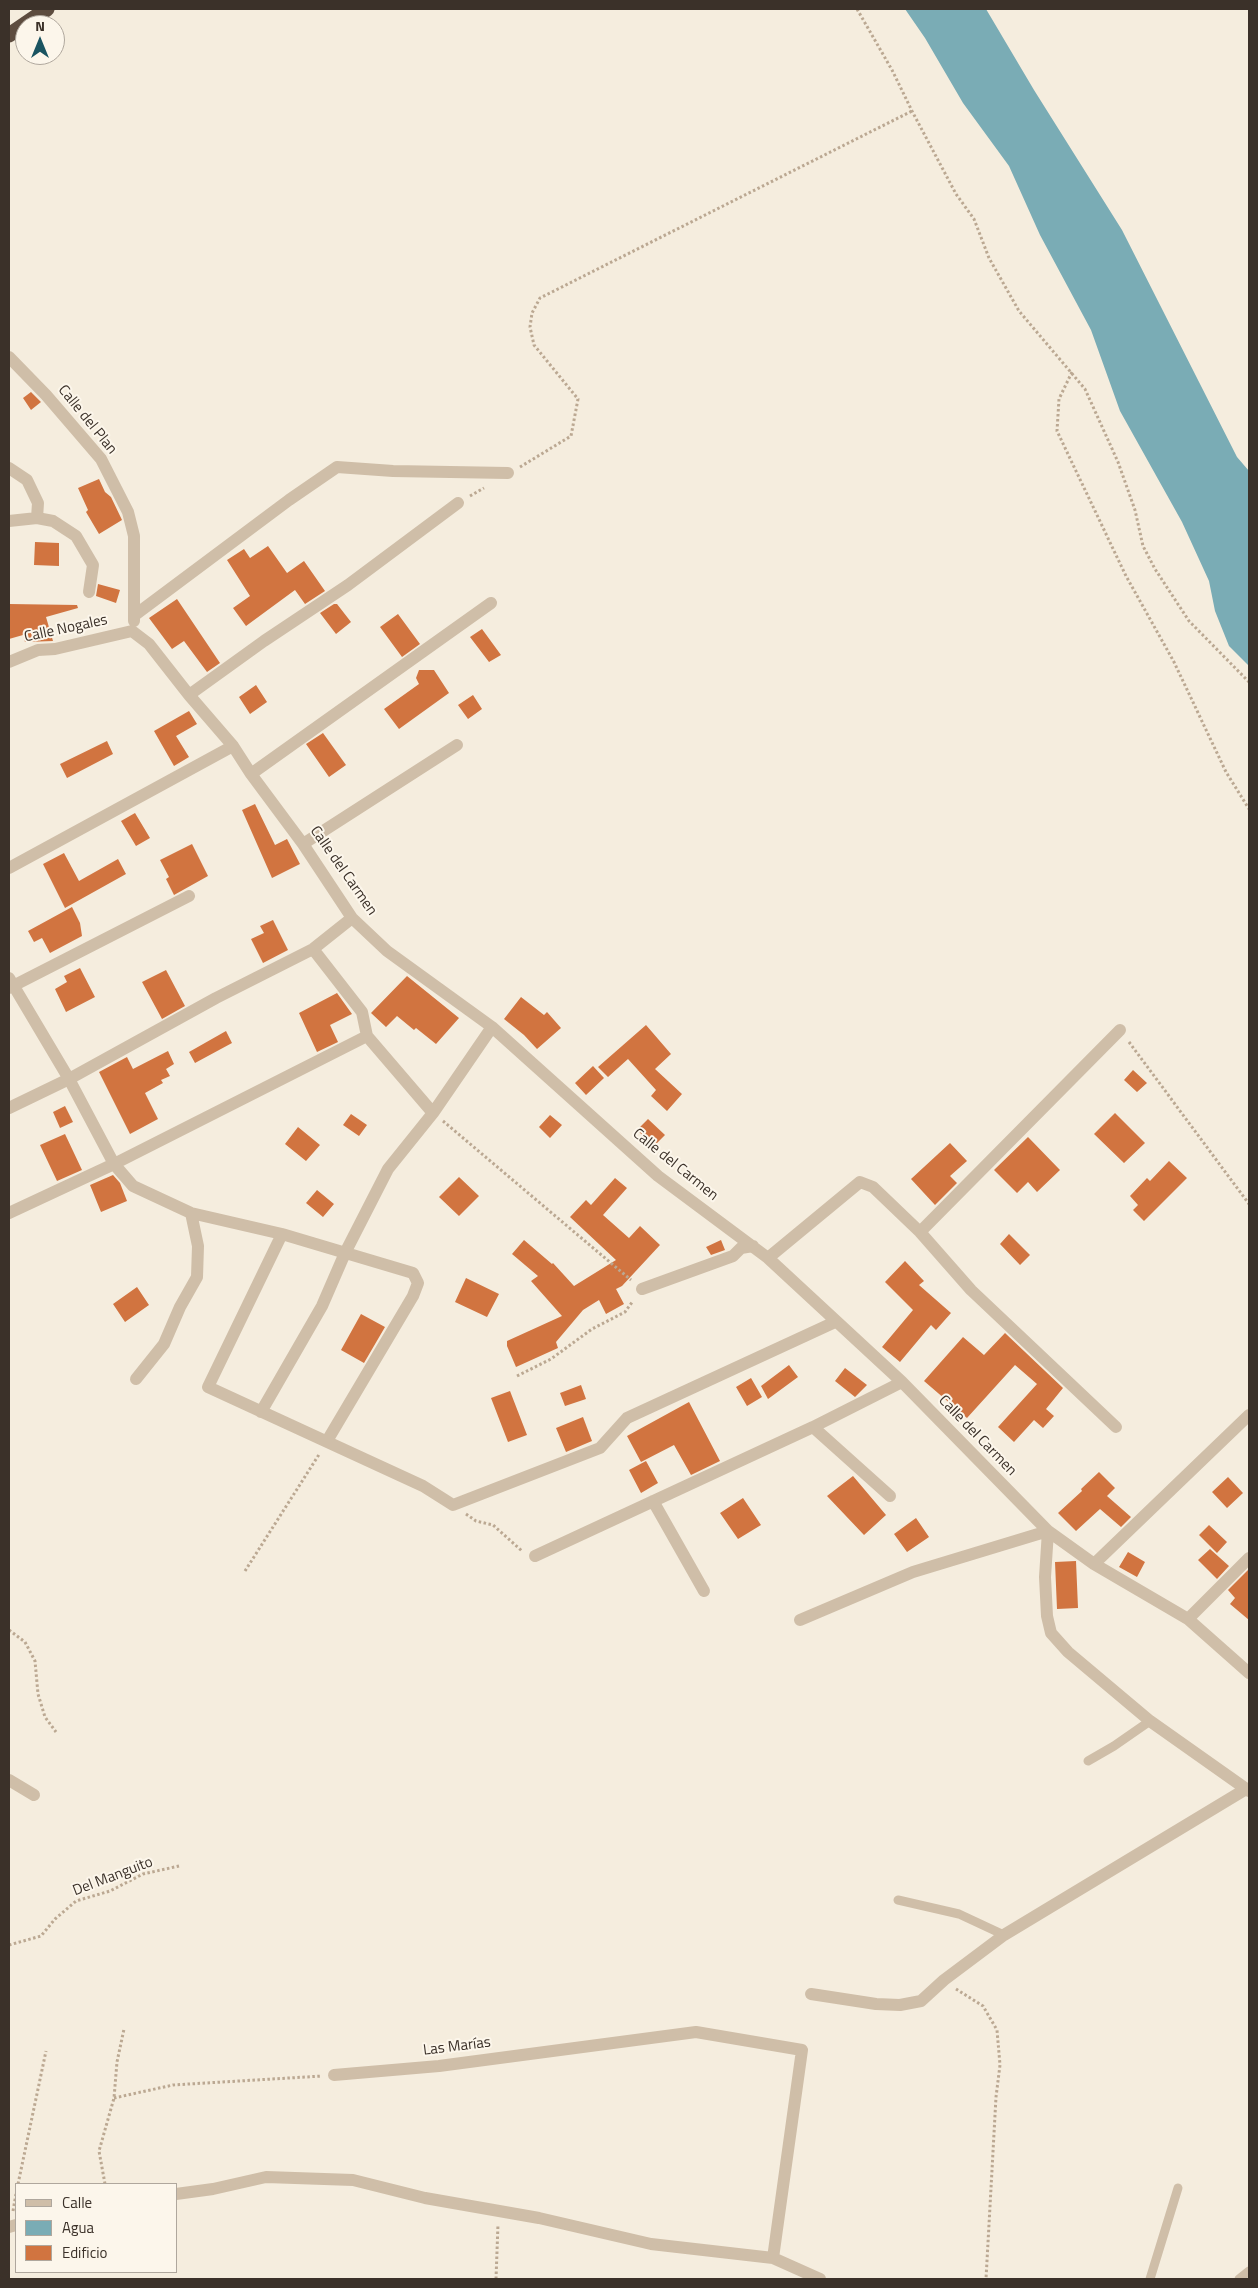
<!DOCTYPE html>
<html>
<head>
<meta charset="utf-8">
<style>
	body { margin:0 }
	#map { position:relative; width:1258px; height:2288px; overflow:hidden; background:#f5edde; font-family:"Titillium Web",sans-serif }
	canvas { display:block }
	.frame { position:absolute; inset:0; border:10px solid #3b3129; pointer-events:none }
	.legend { position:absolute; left:15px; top:2183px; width:162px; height:90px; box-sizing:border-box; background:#fcf6eb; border:1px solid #afa79d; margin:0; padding:6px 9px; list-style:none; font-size:15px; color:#3b3129 }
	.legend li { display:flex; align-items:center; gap:10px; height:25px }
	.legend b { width:25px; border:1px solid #afa79d }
	.north { position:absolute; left:15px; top:15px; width:50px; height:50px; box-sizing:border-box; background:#fcf6eb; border:1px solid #afa79d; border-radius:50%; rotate:0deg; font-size:14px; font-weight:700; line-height:20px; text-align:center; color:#3b3129 }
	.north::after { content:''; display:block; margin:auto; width:18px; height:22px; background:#1a5461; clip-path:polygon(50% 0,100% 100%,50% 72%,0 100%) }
</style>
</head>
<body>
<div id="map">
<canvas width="1258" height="2288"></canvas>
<div class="frame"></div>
<ul class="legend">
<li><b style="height:6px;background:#cfbea8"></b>Calle</li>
<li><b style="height:14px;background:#7aacb5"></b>Agua</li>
<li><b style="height:14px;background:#d17440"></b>Edificio</li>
</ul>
<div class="north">N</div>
</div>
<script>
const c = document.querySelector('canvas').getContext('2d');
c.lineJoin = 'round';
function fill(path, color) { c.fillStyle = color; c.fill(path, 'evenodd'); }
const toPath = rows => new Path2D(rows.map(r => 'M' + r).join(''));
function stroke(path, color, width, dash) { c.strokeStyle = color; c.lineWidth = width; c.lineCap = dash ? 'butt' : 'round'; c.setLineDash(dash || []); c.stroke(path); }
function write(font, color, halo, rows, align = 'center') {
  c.font = font + ' "Titillium Web",sans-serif'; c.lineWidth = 4; c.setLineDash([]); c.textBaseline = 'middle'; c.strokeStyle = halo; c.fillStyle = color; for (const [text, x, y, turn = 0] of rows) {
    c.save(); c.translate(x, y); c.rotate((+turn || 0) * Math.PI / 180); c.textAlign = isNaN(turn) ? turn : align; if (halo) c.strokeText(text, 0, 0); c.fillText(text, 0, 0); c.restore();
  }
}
fill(toPath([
	[905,9,986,9,1034,90,1122,230,1237,457,1249,471,1249,666,1229,646,1215,611,1209,581,1182,522,1120,411,1091,330,1040,235,1009,166,963,103,925,38]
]), '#7aacb5');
fill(toPath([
	[31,392,41,402,31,410,23,398],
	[99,479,105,492,111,497,122,520,99,534,86,512,88,510,78,488],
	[35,542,59,543,59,566,34,565],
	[268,546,287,573,304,561,325,591,305,604,295,590,246,626,233,608,250,596,227,560,244,549,250,558],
	[98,584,120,590,116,603,96,596],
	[177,599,220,663,207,672,184,641,172,649,149,618],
	[9,604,77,605,78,608,46,617,53,641,25,642,23,635,9,639],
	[334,604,337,604,351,622,336,634,320,613],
	[398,614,420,644,402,657,380,627],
	[482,629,501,655,489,662,470,637],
	[419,670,434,670,449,693,399,729,384,709,419,684,416,678],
	[256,685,267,702,250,714,239,697],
	[473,695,482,709,468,719,458,705],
	[189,711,197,724,176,736,189,757,174,766,154,731],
	[323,733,346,765,329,777,306,744],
	[107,741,113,754,67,778,60,764],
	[255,804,275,845,287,839,300,864,272,878,242,810],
	[135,813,150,838,136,846,121,821],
	[192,844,208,876,174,895,166,879,169,877,160,860],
	[64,853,79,881,118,859,126,874,65,908,43,864],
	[72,907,80,923,82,936,50,953,42,938,34,942,28,931],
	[273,920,288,950,263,963,251,939,264,933,260,926],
	[80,968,95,997,66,1012,55,989,67,982,64,976],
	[166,970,185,1006,162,1019,142,982],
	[407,976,459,1018,436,1044,416,1028,414,1030,397,1016,386,1027,371,1013],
	[337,993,352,1014,330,1025,338,1042,317,1052,299,1013],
	[521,997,544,1015,547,1012,561,1028,537,1049,524,1035,504,1019],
	[646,1025,671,1054,655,1069,682,1094,667,1111,651,1096,656,1090,628,1059,608,1077,598,1067],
	[226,1031,232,1043,195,1063,189,1052],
	[168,1051,174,1064,166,1069,170,1076,161,1080,163,1083,145,1093,158,1119,130,1134,99,1072,127,1057,133,1069],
	[593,1066,604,1078,586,1095,575,1083],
	[1133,1070,1147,1083,1137,1092,1124,1080],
	[65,1106,73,1122,60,1128,53,1112],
	[1115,1113,1145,1143,1124,1163,1094,1134],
	[351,1114,367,1125,359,1136,343,1125],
	[550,1115,562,1125,550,1138,539,1127],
	[648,1119,665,1135,654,1146,637,1130],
	[298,1127,320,1145,306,1161,285,1144],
	[65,1134,82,1170,57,1181,40,1145],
	[1028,1137,1060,1170,1037,1192,1028,1182,1017,1193,994,1170],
	[950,1143,967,1161,950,1176,957,1183,935,1205,911,1179],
	[1169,1161,1187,1178,1144,1221,1133,1210,1138,1205,1130,1196,1147,1178,1150,1181],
	[113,1175,120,1183,127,1201,101,1212,90,1185],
	[459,1177,479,1196,459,1216,439,1197],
	[615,1178,627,1188,603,1215,629,1238,640,1226,660,1245,622,1286,616,1289,624,1304,606,1314,599,1300,583,1310,556,1342,558,1348,516,1367,507,1346,507,1341,562,1316,531,1281,538,1276,512,1254,524,1240,552,1264,553,1263,574,1286,616,1260,570,1217,586,1200,591,1205],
	[317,1190,334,1204,323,1217,306,1203],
	[1009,1234,1030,1255,1020,1265,1000,1244],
	[721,1240,725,1250,711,1255,706,1247],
	[905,1261,924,1281,919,1285,951,1313,936,1330,931,1325,900,1362,882,1347,913,1310,885,1282],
	[466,1278,499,1294,487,1317,455,1302],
	[137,1287,149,1305,125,1322,113,1304],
	[361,1314,385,1327,364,1363,341,1350],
	[1005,1333,1063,1388,1046,1409,1054,1416,1043,1428,1034,1420,1014,1442,998,1427,1037,1384,1015,1365,967,1418,924,1381,963,1337,984,1355],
	[789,1365,798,1377,768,1399,761,1386],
	[845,1368,867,1385,855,1397,835,1381],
	[751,1378,762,1397,747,1406,736,1387],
	[581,1385,586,1399,565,1406,560,1393],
	[510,1391,527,1435,508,1442,491,1398],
	[689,1402,720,1461,691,1475,674,1445,641,1462,627,1436],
	[583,1417,592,1441,566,1452,556,1428],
	[646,1461,658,1483,641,1493,629,1470],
	[1099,1472,1115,1488,1107,1496,1131,1517,1121,1527,1100,1509,1076,1531,1058,1513,1082,1491,1081,1489],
	[853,1476,886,1515,864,1535,827,1496],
	[1228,1477,1243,1493,1227,1508,1212,1492],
	[743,1498,761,1525,738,1539,720,1513],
	[916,1518,929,1537,907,1552,894,1534],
	[1209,1525,1227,1542,1217,1553,1199,1535],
	[1210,1549,1229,1566,1217,1579,1198,1560],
	[1128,1552,1145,1562,1137,1577,1119,1567],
	[1076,1561,1078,1608,1057,1609,1055,1562],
	[1249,1569,1249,1620,1230,1604,1235,1598,1228,1590]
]), '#d17440');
stroke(toPath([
	[857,9,892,70,912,111,956,194,974,219,989,258,1019,311,1085,389,1118,462,1135,510,1143,546,1155,569,1189,621,1249,682],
	[1072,372,1059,399,1057,431,1126,576,1174,662,1226,772,1249,809],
	[520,467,571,436,578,399,534,345,530,327,532,313,540,298,912,111],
	[470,496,484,488],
	[1129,1042,1249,1204],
	[443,1121,631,1280],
	[517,1376,551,1359,592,1329,625,1312,633,1301],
	[466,1514,476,1521,493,1525,522,1551],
	[245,1571,320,1453],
	[9,1630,25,1642,35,1661,38,1694,45,1717,56,1732],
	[9,1945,41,1936,55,1919,76,1901,110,1891,143,1874,179,1866],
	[956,1989,983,2006,997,2030,1000,2065,996,2097,986,2279],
	[114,2098,173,2085,322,2076],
	[18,2184,46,2051],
	[105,2184,99,2151,114,2098,117,2062,124,2029],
	[13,2211,16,2194],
	[496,2279,498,2224]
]), '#bba892', 3, [2.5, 2.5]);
stroke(toPath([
	[1088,1761,1114,1746,1150,1721],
	[898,1900,959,1914,1004,1935],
	[1150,2279,1178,2188],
	[1239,2279,1249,2271]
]), '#cfbea8', 9);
stroke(toPath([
	[9,357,46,395,101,459,128,512,134,536,134,621],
	[9,468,27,480,38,503,37,518],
	[9,521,37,518,53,521,76,536,93,565,89,592],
	[135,615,289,500,337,467,393,471,508,473],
	[132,631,149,644,189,695,233,746,251,774,303,844,352,918,387,951,492,1027,658,1176,768,1258,902,1382,1048,1531,1094,1564,1188,1619,1249,1673],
	[9,662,38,650,55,649,132,631],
	[189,695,264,641,348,585,458,503],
	[251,774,491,603],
	[303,844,457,745],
	[9,868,233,746],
	[313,949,362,1012,367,1036,433,1113],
	[9,978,69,1079,114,1164,133,1186,191,1213,282,1234,413,1273,418,1283,413,1296,327,1441],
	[9,988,189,896],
	[9,1108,69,1079,216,998,313,949,352,918],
	[9,1213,114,1164,367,1036],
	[920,1232,1120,1030],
	[282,1234,208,1387,423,1486,453,1505,600,1448,627,1418,835,1322],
	[768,1258,860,1182,873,1187,920,1232,971,1290,1116,1427],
	[642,1289,733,1256,741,1248,753,1246],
	[136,1379,164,1344,180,1307,197,1277,198,1246,191,1213],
	[261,1412,322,1306,345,1253,388,1169,433,1113,492,1027],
	[813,1427,890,1496],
	[653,1501,704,1591],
	[535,1556,813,1427,902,1382],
	[1094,1564,1249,1415],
	[1188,1619,1249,1558],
	[800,1620,913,1572,1048,1531,1045,1577,1047,1616,1051,1633,1068,1652,1150,1721,1249,1791],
	[9,1780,34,1795],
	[811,1994,876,2004,900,2005,921,2001,944,1980,1004,1935,1246,1789],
	[334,2075,439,2066,696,2032,802,2050,773,2258],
	[176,2194,213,2189,266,2177,353,2180,425,2198,539,2218,651,2244,773,2258,820,2279],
	[9,2227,16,2225]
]), '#cfbea8', 12);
stroke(toPath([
	[9,35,47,9]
]), '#5d4c3f', 15);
write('15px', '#3b3129', '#fcf6eb', [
	["Calle del Plan",87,420,51],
	["Calle Nogales",66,629,-12],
	["Calle del Carmen",343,871,55],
	["Calle del Carmen",675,1165,39],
	["Calle del Carmen",977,1436,46],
	["Del Manguito",113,1877,-21],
	["Las Marías",457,2047,-7]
]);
</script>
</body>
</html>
